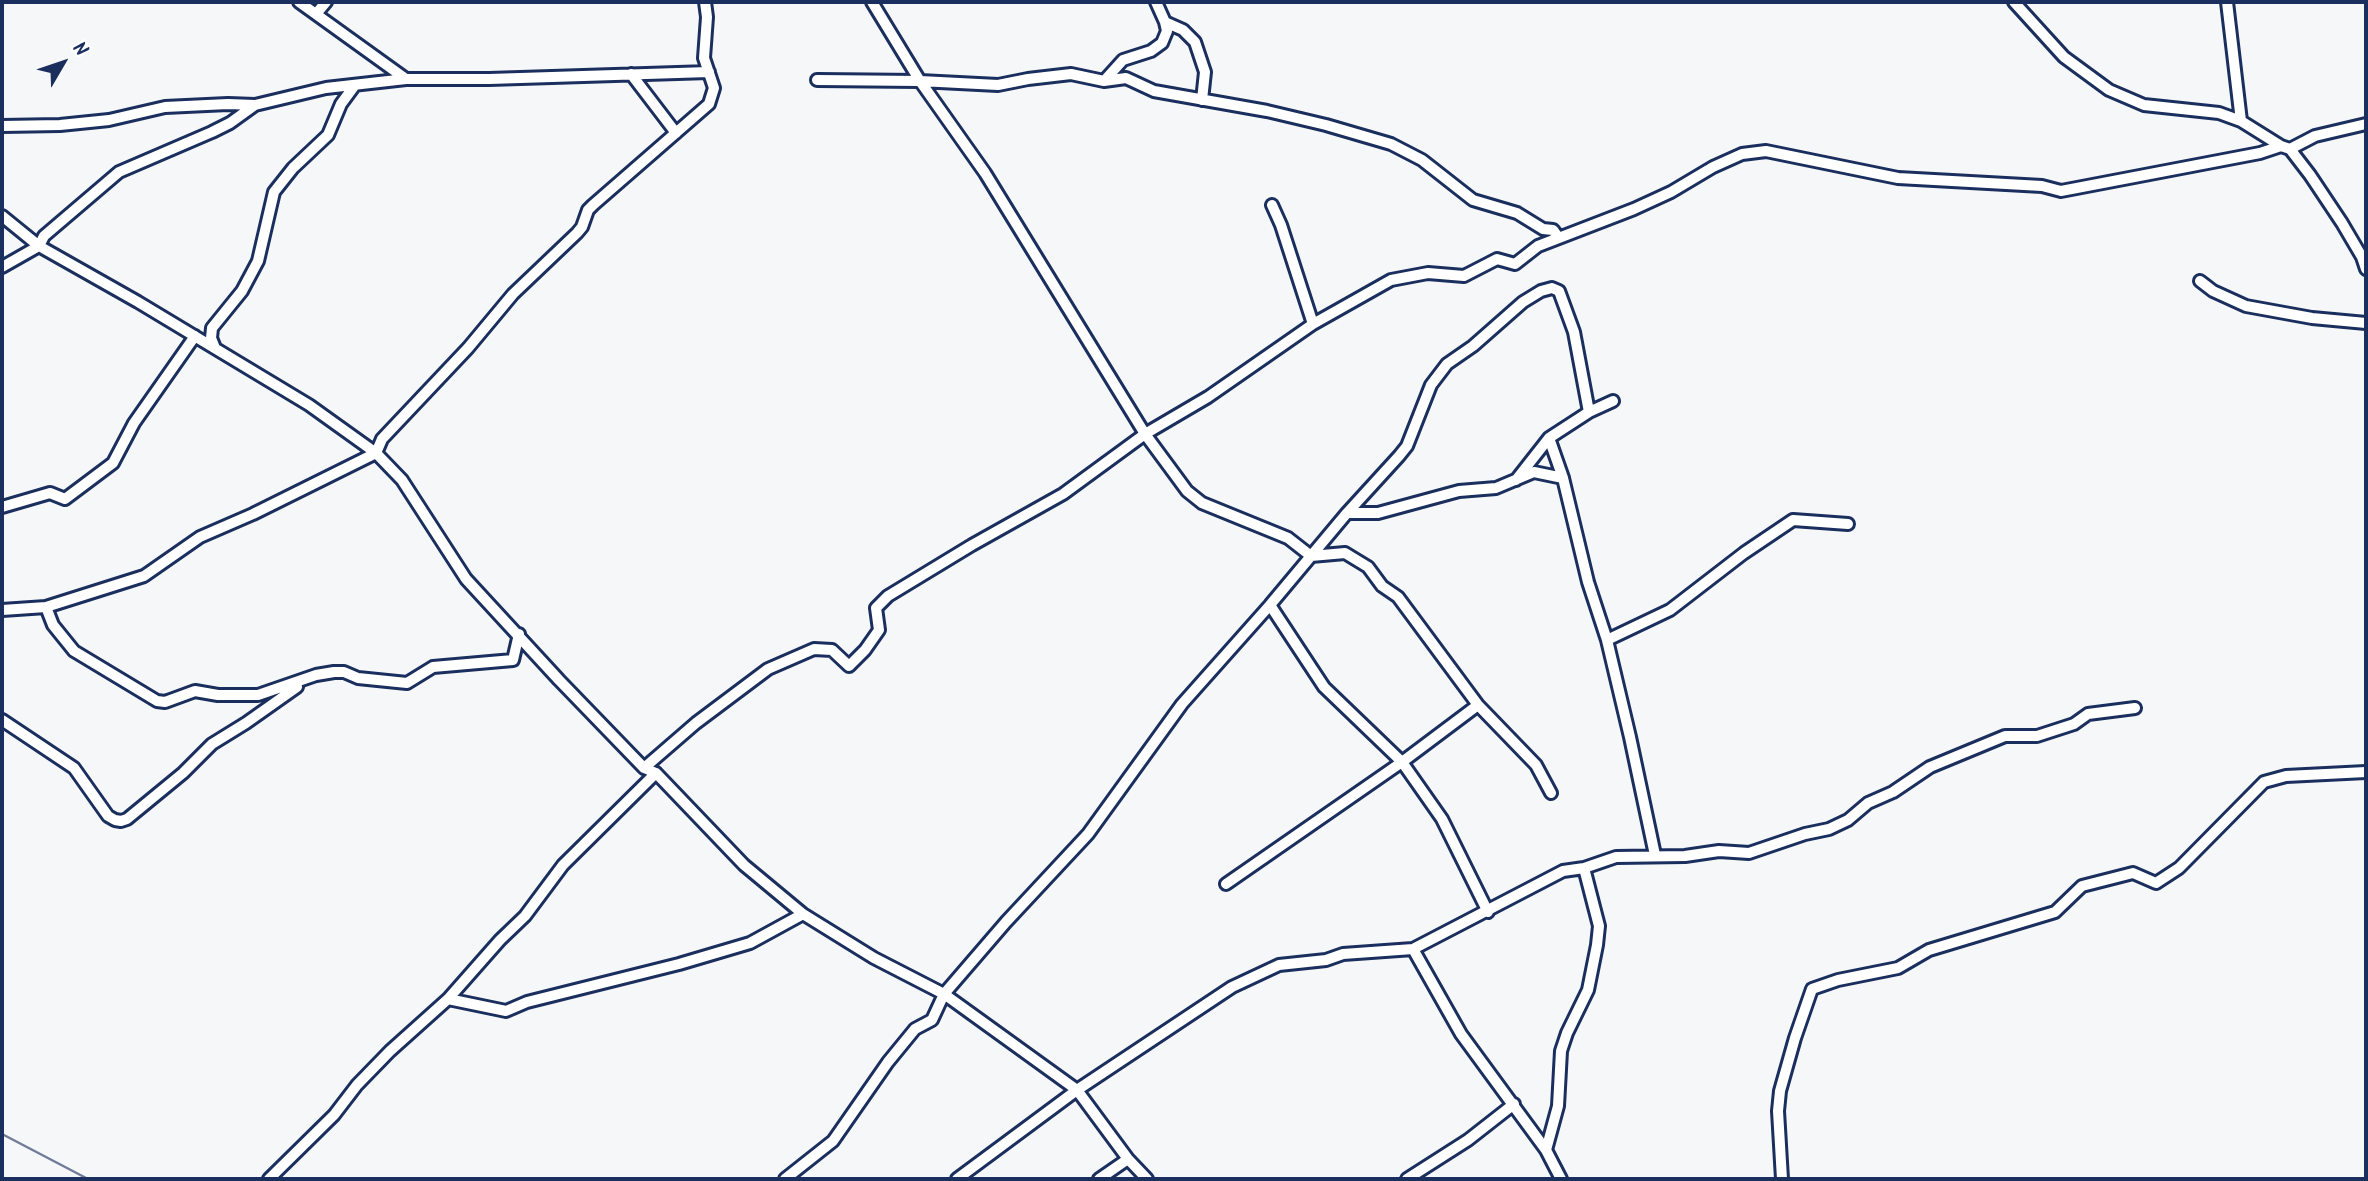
<!DOCTYPE html>
<html>
<head>
<meta charset="utf-8">
<style>
	body { margin:0 }
	#map { position:relative; width:2368px; height:1181px; overflow:hidden; background:#f6f7f9; font-family:Kalam,sans-serif }
	canvas { display:block }
	.frame { position:absolute; inset:0; border:4px solid #1b2f5e; pointer-events:none }
	.north { position:absolute; left:28px; top:28px; width:70px; height:70px; -webkit-text-stroke:5px #fff; paint-order:stroke; rotate:51deg; font-size:19px; font-weight:700; line-height:28px; text-align:center; color:#1b2f5e }
	.north::after { content:''; display:block; margin:auto; width:24px; height:32px; background:#1b2f5e; clip-path:polygon(50% 0,100% 100%,50% 72%,0 100%) }
</style>
</head>
<body>
<div id="map">
<canvas width="2368" height="1181"></canvas>
<div class="frame"></div>
<div class="north">N</div>
</div>
<script>
const c = document.querySelector('canvas').getContext('2d');
c.lineJoin = 'round';
const toPath = rows => new Path2D(rows.map(r => 'M' + r).join(''));
function stroke(path, color, width, dash) { c.strokeStyle = color; c.lineWidth = width; c.lineCap = dash ? 'butt' : 'round'; c.setLineDash(dash || []); c.stroke(path); }
stroke(toPath([
	[2,1134,88,1179]
]), '#707c99', 2.5);
const minor = toPath([
	[299,2,406,79],
	[872,2,920,81,985,173,1145,434,1187,491,1202,503,1288,538,1311,556,1345,553,1368,567,1382,586,1398,597,1478,705,1536,765,1551,793],
	[2014,2,2064,57,2109,90,2144,105,2219,113,2241,121,2281,146,2290,149,2310,175,2342,223,2362,257,2366,269],
	[2227,2,2241,121],
	[316,14,326,2],
	[1165,22,1183,30,1195,42,1205,72,1202,100],
	[631,74,676,133],
	[817,80,920,81,998,85,1028,79,1071,74,1104,81,1126,78,1154,91,1267,111,1326,125,1391,144,1422,160,1473,200,1517,213,1543,229,1553,230,1558,237],
	[1104,81,1123,60,1151,51,1162,43,1167,31,1165,22,1156,2],
	[2,126,60,125,109,120,165,107,228,104,255,105,326,88,406,79,489,79,709,72],
	[2290,149,2315,136,2366,124],
	[1272,205,1281,225,1313,324],
	[2,216,39,246,138,302,309,405,376,453,402,480,466,579,559,680,644,768,656,773,744,865,803,914,874,958,944,994,1077,1090,1128,1159,1147,1179],
	[2,267,39,246,44,236,119,172,212,132,230,123,255,105],
	[2200,281,2213,291,2246,306,2312,318,2366,323],
	[215,348,211,338,212,328,242,291,258,261,274,192,293,168,328,135,341,104,355,85],
	[1549,438,1563,478,1588,582,1607,640,1630,737,1655,855],
	[1516,480,1549,438,1589,412,1613,401],
	[2,507,50,493,65,499,113,463,134,423,195,336],
	[1347,513,1378,513,1459,491,1496,488,1534,472,1563,478],
	[1270,605,1324,687,1402,762,1442,819,1488,912],
	[46,607,53,625,74,651,157,701,165,702,195,691,218,695,258,695,316,675,334,672,344,672,358,678,407,683,433,667,513,660,519,634],
	[2,610,46,607,144,576,200,537,253,514,376,453,382,439,468,348,513,294,577,233,582,227,588,210,593,205,709,104,714,88,704,58,707,17,705,2],
	[1607,640,1670,610,1744,553,1793,520,1848,524],
	[2,720,74,768,108,816,115,820,121,821,127,819,183,773,212,744,246,723,297,687],
	[644,768,696,723,768,669,814,649,832,650,849,666,865,650,879,630,876,608,888,596,972,545,1063,494,1145,434,1208,397,1313,324,1391,280,1428,273,1464,276,1497,259,1515,264,1538,246,1634,209,1671,192,1713,167,1742,154,1766,151,1898,178,2042,186,2061,191,2260,153,2281,146],
	[1226,884,1402,762,1478,705],
	[448,999,506,1011,527,1002,679,964,750,943,803,914],
	[1546,1150,1558,1106,1561,1051,1567,1033,1588,990,1597,945,1599,926,1584,868],
	[269,1179,334,1115,357,1085,390,1051,448,999,500,940,525,916,563,865,656,773],
	[785,1179,833,1141,888,1062,915,1029,932,1020,944,994,1006,922,1088,834,1182,704,1270,605,1347,513,1399,456,1407,446,1431,385,1447,364,1473,346,1523,302,1541,291,1552,288,1559,291,1574,332,1589,412],
	[957,1179,1077,1090,1232,987,1279,965,1326,960,1343,954,1413,949],
	[1099,1179,1128,1159],
	[1407,1179,1468,1140,1514,1104],
	[1561,1179,1546,1150,1461,1034,1413,949,1563,871,1584,868,1616,857,1685,856,1719,851,1749,853,1805,834,1829,829,1848,820,1868,803,1893,792,1930,767,2005,736,2037,736,2074,724,2088,714,2135,708],
	[1782,1179,1778,1111,1780,1091,1795,1038,1812,989,1838,980,1898,968,1929,950,2055,912,2082,886,2133,873,2156,883,2179,868,2264,782,2286,776,2366,772]
]);
stroke(minor, '#1b2f5e', 16);
stroke(minor, '#fff', 10);
</script>
</body>
</html>
